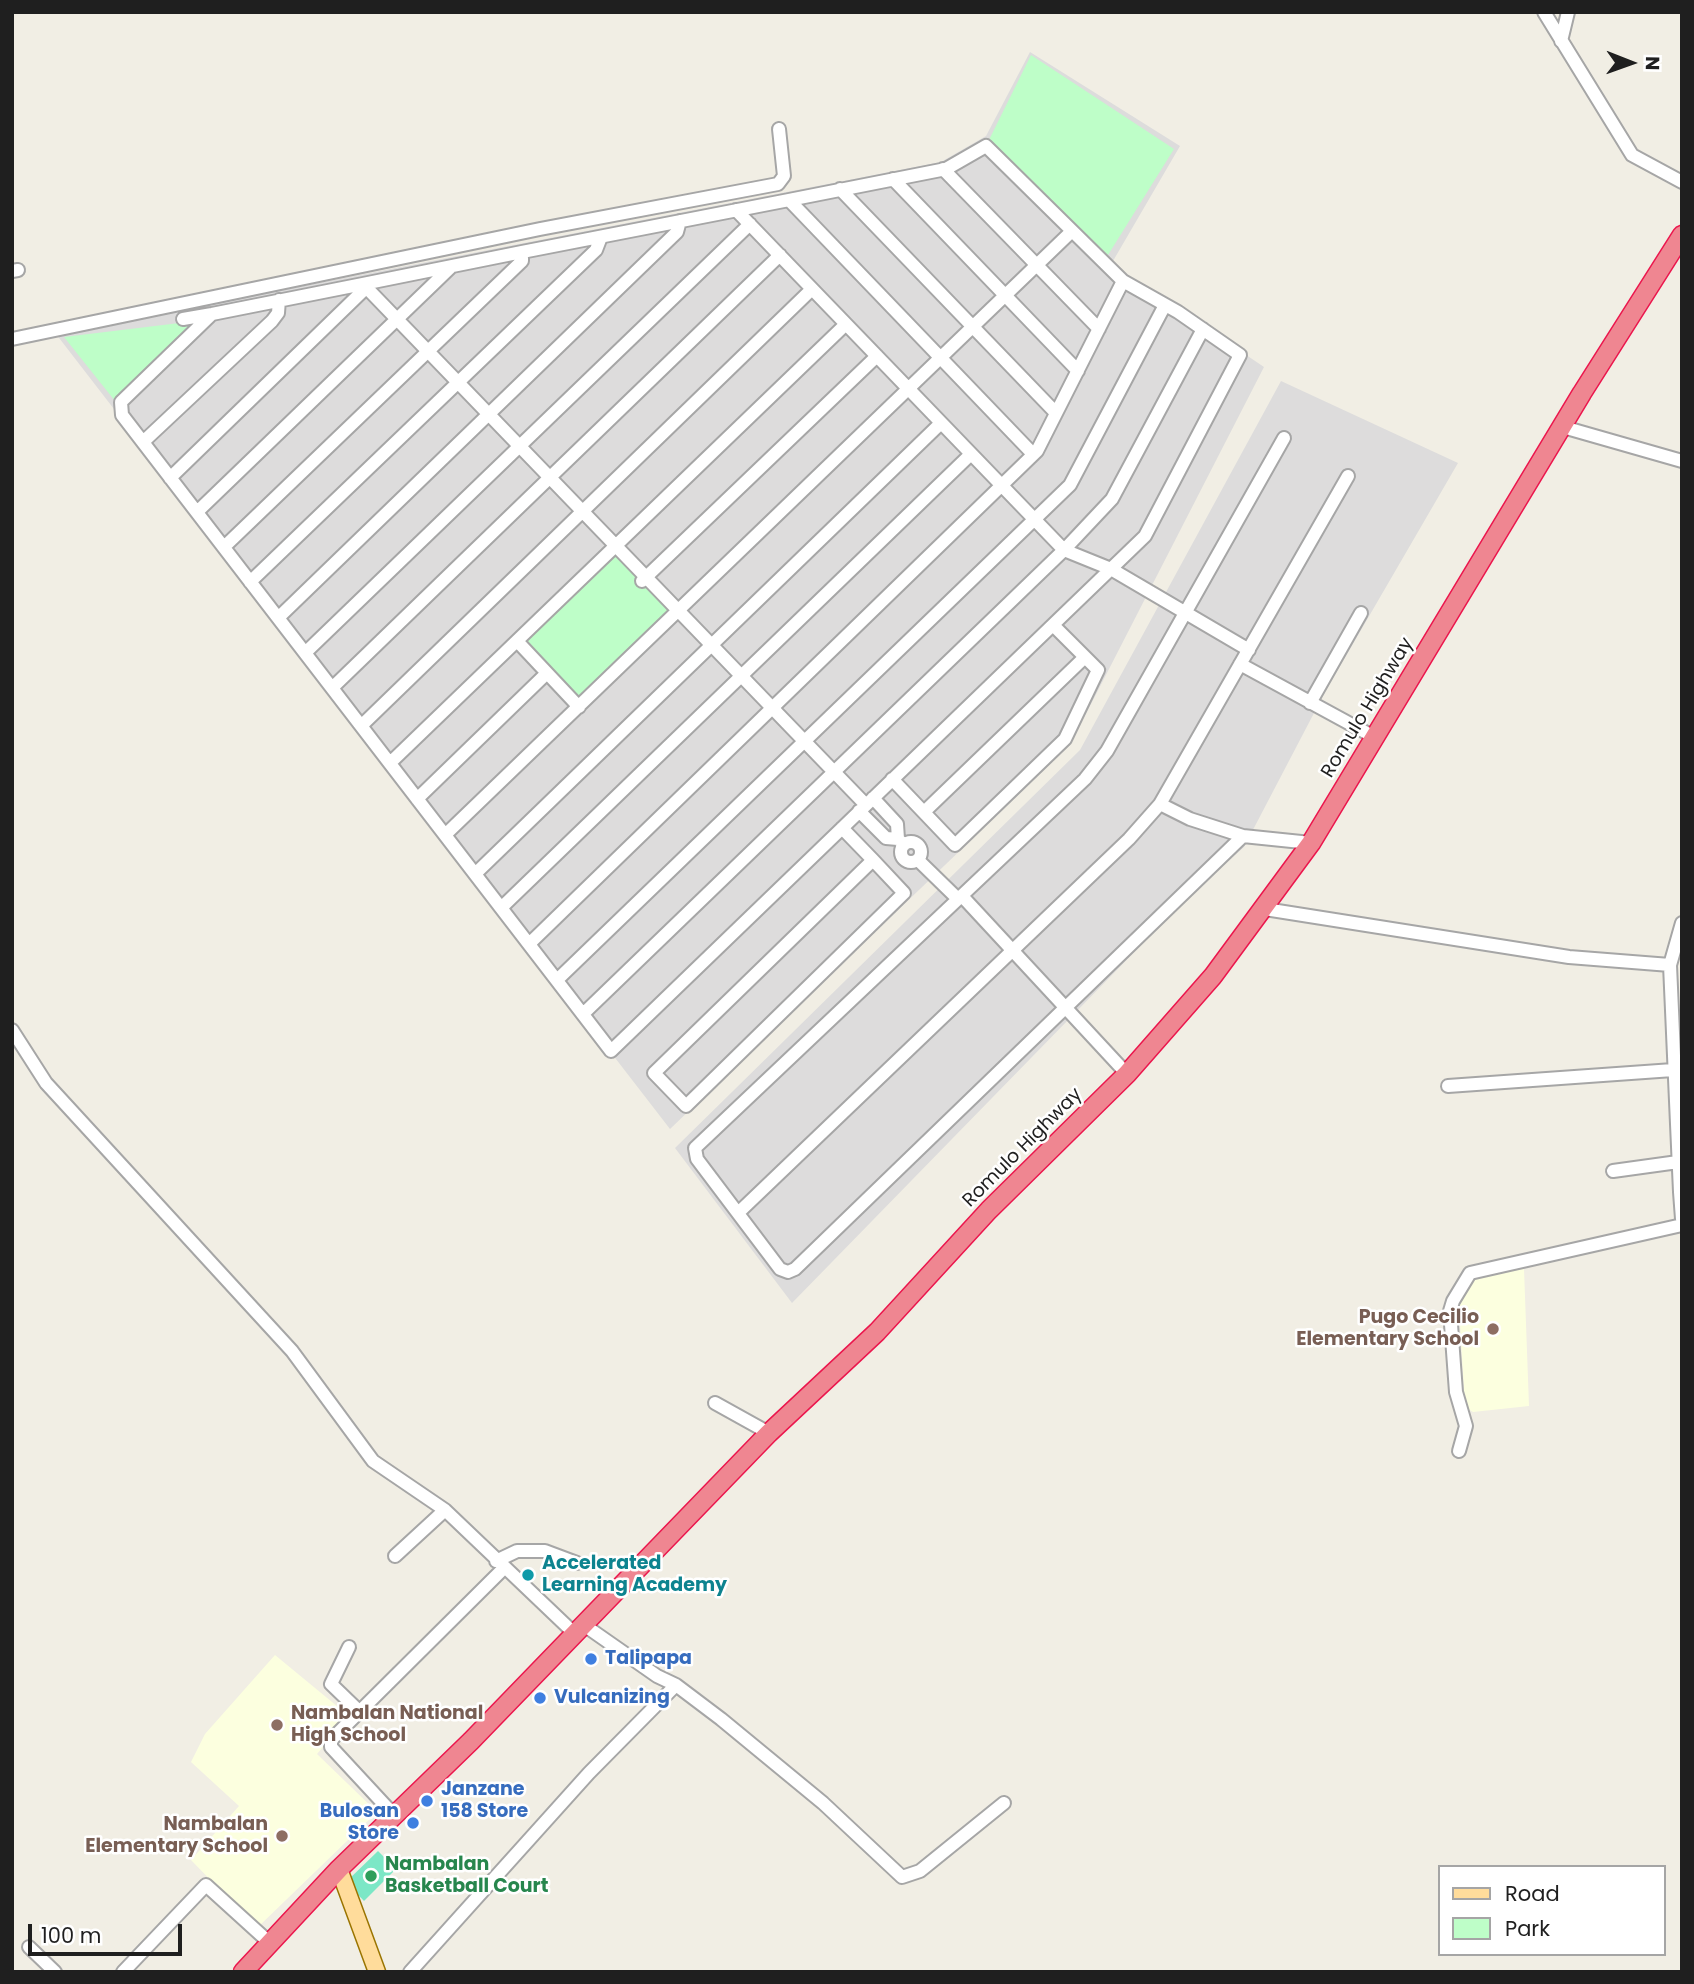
<!DOCTYPE html>
<html>
<head>
<meta charset="utf-8">
<style>
	body { margin:0 }
	#map { position:relative; width:1694px; height:1984px; overflow:hidden; background:#f1eee4; font-family:Poppins,sans-serif }
	canvas { display:block }
	.frame { position:absolute; inset:0; border:14px solid #1f1f1f; pointer-events:none }
	.legend { position:absolute; left:1438px; top:1865px; width:228px; height:91px; box-sizing:border-box; background:#fff; border:2px solid #a5a5a5; margin:0; padding:9px 12px; list-style:none; font-size:21px; color:#1f1f1f }
	.legend li { display:flex; align-items:center; gap:14px; height:35px }
	.legend b { width:35px; border:2px solid #a5a5a5 }
	.north { position:absolute; left:1596px; top:28px; width:70px; height:70px; -webkit-text-stroke:5px #fff; paint-order:stroke; rotate:91deg; font-size:19px; font-weight:700; line-height:28px; text-align:center; color:#1f1f1f }
	.north::after { content:''; display:block; margin:auto; width:24px; height:32px; background:#1f1f1f; clip-path:polygon(50% 0,100% 100%,50% 72%,0 100%) }
	.scale { position:absolute; left:28px; top:1924px; width:154px; height:32px; box-sizing:border-box; border:4px solid #1f1f1f; border-top:0; padding-left:9px; font-size:21px; line-height:24px; white-space:nowrap; color:#1f1f1f; -webkit-text-stroke:5px #fff; paint-order:stroke }
</style>
</head>
<body>
<div id="map">
<canvas width="1694" height="1984"></canvas>
<div class="frame"></div>
<ul class="legend">
<li><b style="height:9px;background:#ffdc9b"></b>Road</li>
<li><b style="height:19px;background:#befec8"></b>Park</li>
</ul>
<div class="north">N</div>
<div class="scale">100 m</div>
</div>
<script>
const c = document.querySelector('canvas').getContext('2d');
c.lineJoin = 'round';
function fill(path, color) { c.fillStyle = color; c.fill(path, 'evenodd'); }
const toPath = rows => new Path2D(rows.map(r => 'M' + r).join(''));
function stroke(path, color, width, dash) { c.strokeStyle = color; c.lineWidth = width; c.lineCap = dash ? 'butt' : 'round'; c.setLineDash(dash || []); c.stroke(path); }
function write(font, color, halo, rows, align = 'center') {
  c.font = font + ' Poppins,sans-serif'; c.lineWidth = 5; c.setLineDash([]); c.textBaseline = 'middle'; c.strokeStyle = halo; c.fillStyle = color; for (const [text, x, y, turn = 0] of rows) {
    c.save(); c.translate(x, y); c.rotate((+turn || 0) * Math.PI / 180); c.textAlign = isNaN(turn) ? turn : align; if (halo) c.strokeText(text, 0, 0); c.fillText(text, 0, 0); c.restore();
  }
}
fill(toPath([
	[1030,52,1180,146,1113,261,1126,274,1264,367,1070,745,670,1129,56,334,941,162,986,136],
	[1281,381,1458,463,1325,692,1244,847,1190,895,792,1303,675,1148,1080,750]
]), '#dddcdc');
fill(toPath([
	[1524,1269,1529,1406,1473,1412,1465,1407,1459,1307,1473,1275],
	[275,1655,349,1716,317,1754,377,1812,257,1928,191,1860,239,1806,191,1762,205,1734]
]), '#fcffdf');
fill(toPath([
	[1031,55,1174,149,1108,255,986,146],
	[196,321,115,401,64,337],
	[615,552,672,610,578,702,521,641]
]), '#befec8');
fill(toPath([
	[378,1851,396,1869,364,1901,346,1882]
]), '#7ce7c6');
const minor = toPath([
	[1544,12,1632,155,1682,182],
	[1561,41,1568,12],
	[943,169,1099,329],
	[893,179,1078,371],
	[840,189,1056,413],
	[789,200,1033,454],
	[736,210,1064,550,1111,569,1249,650],
	[12,271,18,270],
	[363,284,866,805],
	[183,319,212,314,363,284,522,252,789,200,946,169,986,146,1123,281,1178,312,1240,355,1145,536,611,1051,122,415,121,402,212,314],
	[12,339,540,229,778,184,784,176,779,129],
	[1563,427,1682,461],
	[143,442,272,321,278,313,279,300],
	[170,478,371,283],
	[197,512,451,267],
	[224,547,522,261,522,252],
	[642,581,877,356],
	[250,582,596,250,601,237],
	[278,618,677,232,680,221],
	[517,641,579,707],
	[305,653,750,224],
	[1240,664,1376,738],
	[332,688,780,255],
	[1310,703,1361,613],
	[361,726,812,289],
	[390,763,846,324],
	[892,779,955,845,1065,739,1098,670,1053,625],
	[873,798,897,824,898,839],
	[417,799,547,673],
	[1160,804,1190,819,1243,836,795,1269,788,1272,780,1269,697,1159,695,1148,1085,779,1107,751,1284,438],
	[859,811,886,838,898,839,904,845],
	[924,812,1085,657],
	[842,828,873,860,904,893,686,1106,654,1073,873,860],
	[445,835,1072,231],
	[1243,836,1311,843],
	'901 852a10 10 0 1 1 20 0a10 10 0 1 1-20 0Z',
	[918,860,958,899],
	[475,874,941,423],
	[962,896,1127,1074],
	[501,908,971,454],
	[1265,909,1569,957,1670,965],
	[1682,923,1670,965,1680,1192,1682,1190],
	[529,944,1037,451,1123,281],
	[557,980,1070,485,1165,305],
	[583,1014,1064,550,1112,499,1203,329],
	[12,1030,46,1083,292,1351,373,1461,445,1510,575,1634],
	[1448,1086,1673,1070],
	[1613,1171,1678,1162],
	[1680,1192,1682,1219],
	[738,1213,1129,839,1160,804,1348,476],
	[715,1403,769,1433],
	[1459,1451,1466,1426,1456,1392,1450,1311,1453,1301,1470,1273,1682,1225],
	[395,1556,445,1510],
	[496,1561,517,1551,545,1551,577,1563],
	[584,1625,657,1676,676,1685,721,1719,823,1803,902,1877,920,1871,1004,1803],
	[349,1647,331,1684,360,1712],
	[394,1815,331,1747,331,1740,504,1568],
	[29,1947,55,1972],
	[123,1972,206,1885,271,1944],
	[410,1972,589,1773,676,1685]
]);
const major = toPath([
	[339,1869,377,1972]
]);
const highway = toPath([
	[243,1972,339,1869,471,1741,769,1433,877,1332,989,1210,1127,1074,1213,976,1311,843,1582,393,1682,235]
]);
stroke(minor, '#a6a6a6', 16);
stroke(major, '#9a7400', 19);
stroke(highway, '#eb164d', 21);
stroke(minor, '#fff', 12);
stroke(major, '#ffdc9b', 16);
stroke(highway, '#ef8691', 18);
for (const [x, y, r, color] of [
	[1493,1329,7,"#8d6e63"],
	[528,1575,7,"#0f9aa8"],
	[591,1659,7,"#3f7fe0"],
	[540,1698,7,"#3f7fe0"],
	[277,1725,7,"#8d6e63"],
	[427,1801,7,"#3f7fe0"],
	[413,1823,7,"#3f7fe0"],
	[282,1836,7,"#8d6e63"],
	[371,1876,7,"#2e9e5b"]
]) { const dot = new Path2D(); dot.arc(x, y, r, 0, 2 * Math.PI); c.fillStyle = color; c.fill(dot); stroke(dot, '#fff', 2.5); }
write('19px', '#1f1f1f', '#fff', [
	["Romulo Highway",1368,708,-59],
	["Romulo Highway",1023,1148,-45]
]);
write('bold 19px', '#785e54', '#fff', [
	["Pugo Cecilio",1479,1318],
	["Elementary School",1479,1340],
	["Nambalan National",291,1714,"left"],
	["High School",291,1736,"left"],
	["Nambalan",268,1825],
	["Elementary School",268,1847]
], 'right');
write('bold 19px', '#0d838f', '#fff', [
	["Accelerated",542,1564],
	["Learning Academy",542,1586]
], 'left');
write('bold 19px', '#366cbe', '#fff', [
	["Talipapa",605,1659],
	["Vulcanizing",554,1698],
	["Janzane",441,1790],
	["158 Store",441,1812],
	["Bulosan",399,1812,"right"],
	["Store",399,1834,"right"]
], 'left');
write('bold 19px', '#27864d', '#fff', [
	["Nambalan",385,1865],
	["Basketball Court",385,1887]
], 'left');
</script>
</body>
</html>
